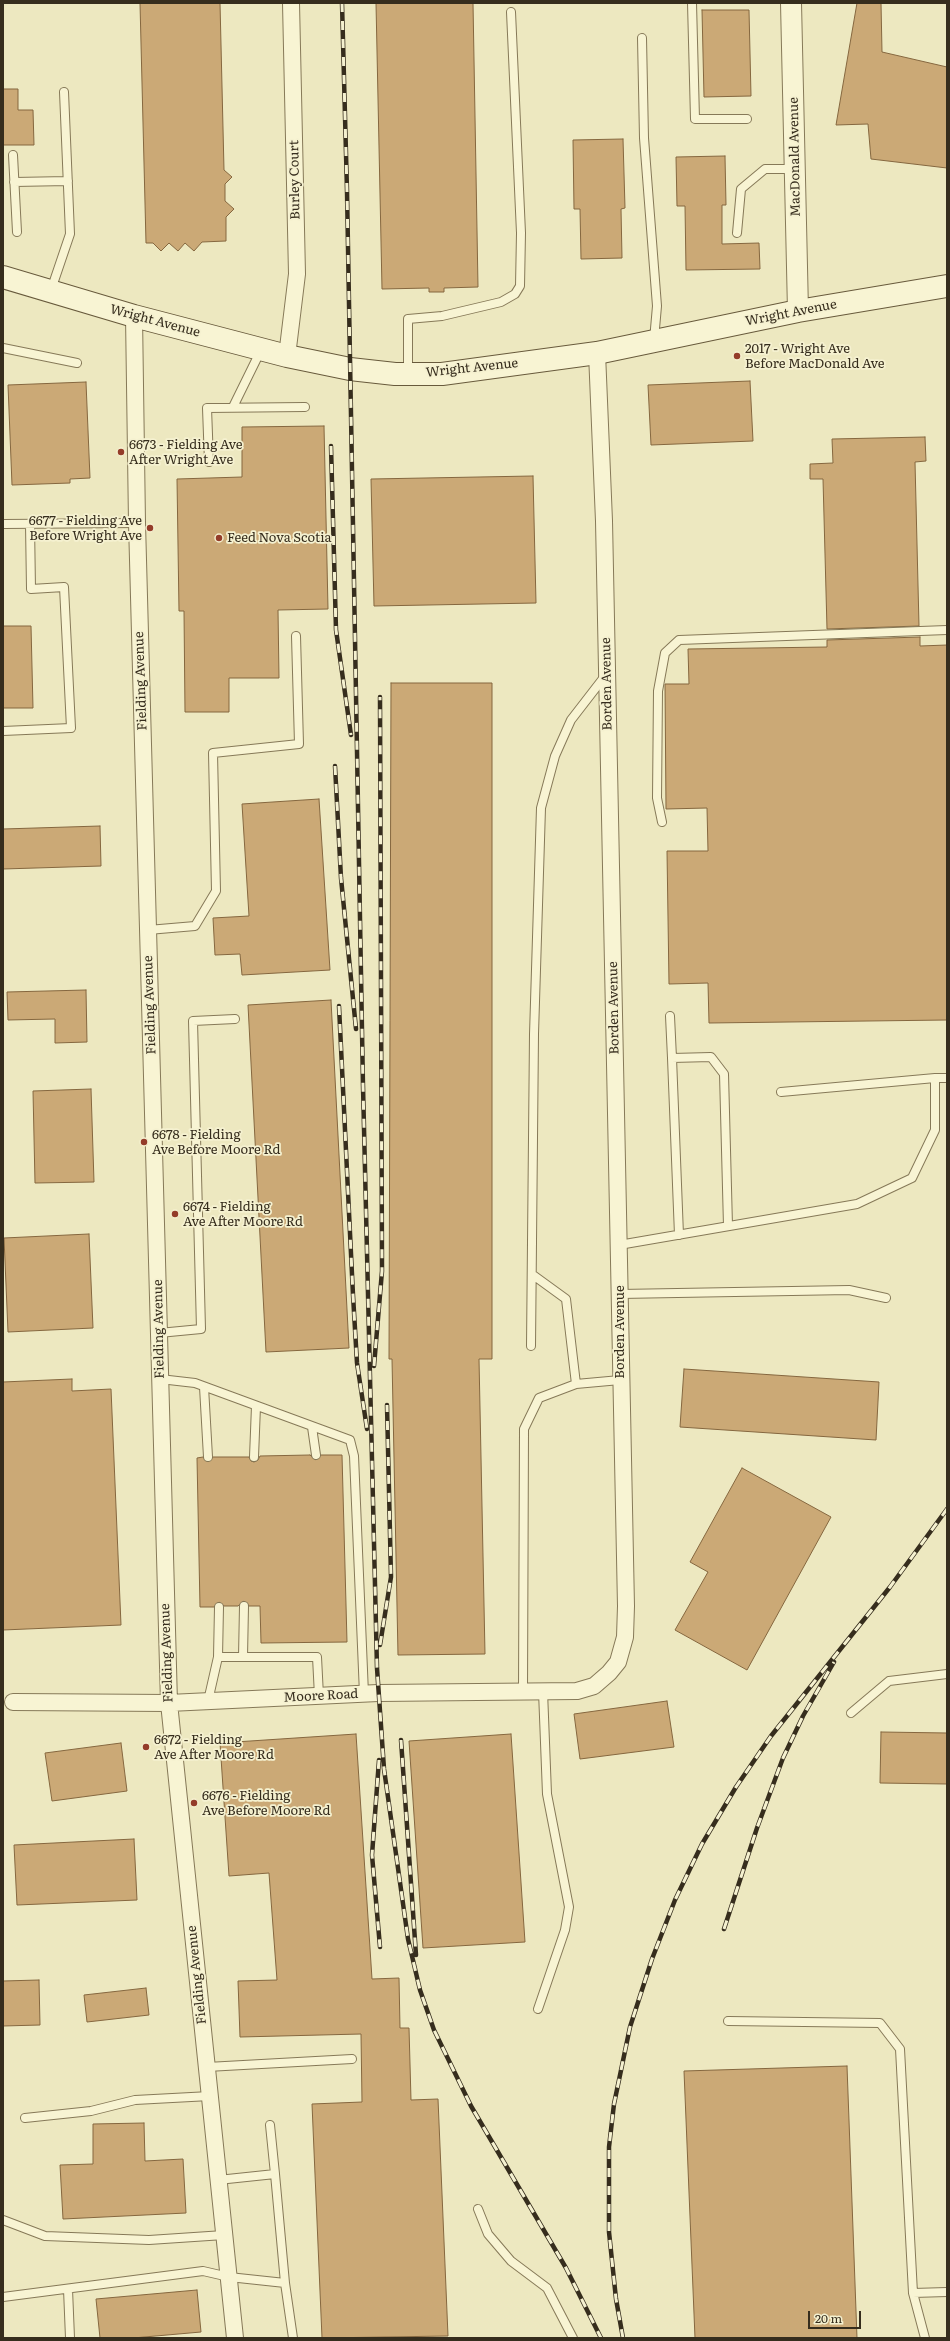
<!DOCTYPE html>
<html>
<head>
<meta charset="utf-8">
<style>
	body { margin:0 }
	#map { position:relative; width:950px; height:2341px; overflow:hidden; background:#ede8c0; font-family:Literata,serif }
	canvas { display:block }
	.frame { position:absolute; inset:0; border:4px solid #362d1d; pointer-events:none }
	.scale { position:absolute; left:808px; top:2311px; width:53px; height:18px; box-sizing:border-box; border:2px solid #362d1d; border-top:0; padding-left:5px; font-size:12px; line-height:14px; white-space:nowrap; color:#362d1d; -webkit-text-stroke:3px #f5f1d0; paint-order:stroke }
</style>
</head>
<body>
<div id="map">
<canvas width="950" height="2341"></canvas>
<div class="frame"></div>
<div class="scale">20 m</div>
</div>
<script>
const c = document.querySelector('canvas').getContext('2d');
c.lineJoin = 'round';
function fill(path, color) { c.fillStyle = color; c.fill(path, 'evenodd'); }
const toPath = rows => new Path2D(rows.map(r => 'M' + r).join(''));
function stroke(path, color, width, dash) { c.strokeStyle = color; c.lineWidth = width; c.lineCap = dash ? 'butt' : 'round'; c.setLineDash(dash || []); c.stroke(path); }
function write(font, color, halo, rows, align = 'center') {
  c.font = font + ' Literata,serif'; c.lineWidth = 3.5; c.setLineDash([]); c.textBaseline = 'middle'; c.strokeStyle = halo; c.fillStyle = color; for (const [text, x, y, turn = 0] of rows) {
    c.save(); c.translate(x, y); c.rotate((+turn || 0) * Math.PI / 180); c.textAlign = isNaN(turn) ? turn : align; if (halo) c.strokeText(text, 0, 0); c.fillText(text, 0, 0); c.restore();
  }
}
const building = toPath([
	[140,3,220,3,224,170,232,177,225,184,225,201,234,209,226,217,226,241,202,242,194,251,185,243,178,251,169,243,161,251,153,243,146,243,140,3],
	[376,3,473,3,478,287,444,288,444,292,429,292,429,288,382,289,376,3],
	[857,3,881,3,882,52,947,67,947,168,871,159,868,124,836,125,857,3],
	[702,10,749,10,751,96,704,97,702,10],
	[3,89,18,89,18,110,33,110,34,145,3,145,3,89],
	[623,139,625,208,621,209,622,258,581,259,580,209,574,209,573,140,623,139],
	[725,156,726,205,722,205,722,244,759,243,760,269,686,270,685,206,677,206,676,157,725,156],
	[750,381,753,441,651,445,648,385,750,381],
	[86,382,90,478,70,479,70,483,12,485,8,385,86,382],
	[324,426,328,609,278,610,279,678,229,678,229,712,185,712,184,611,179,611,177,479,242,477,242,427,324,426],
	[925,437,926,461,915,462,919,626,827,629,823,479,810,479,810,464,833,463,832,439,925,437],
	[533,476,536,603,374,606,371,479,533,476],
	[3,626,31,626,33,708,3,708,3,626],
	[920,637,920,646,947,645,947,1020,709,1023,708,983,669,984,667,851,708,851,707,808,666,809,665,684,689,684,688,649,827,647,827,640,920,637],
	[391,683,492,683,492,1359,479,1359,485,1654,398,1655,392,1359,389,1359,391,683],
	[319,799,330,970,242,975,240,954,215,955,213,918,249,916,242,804,319,799],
	[100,826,101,866,3,869,3,829,100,826],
	[86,990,87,1042,55,1043,55,1019,8,1020,7,992,86,990],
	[331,1000,349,1348,266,1352,248,1005,331,1000],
	[91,1089,94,1182,35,1183,33,1091,91,1089],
	[89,1234,93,1328,8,1332,4,1238,89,1234],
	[684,1369,879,1382,876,1440,680,1427,684,1369],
	[72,1379,72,1391,111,1389,121,1625,3,1630,3,1382,72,1379],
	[310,1455,316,1460,321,1455,342,1455,347,1642,261,1643,260,1606,249,1606,244,1601,238,1606,224,1606,219,1602,214,1607,200,1607,197,1458,203,1457,208,1462,213,1457,249,1457,251,1461,254,1462,258,1460,260,1456,310,1455],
	[742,1468,831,1517,747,1670,675,1630,708,1572,690,1562,742,1468],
	[667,1701,674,1747,580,1759,574,1714,667,1701],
	[881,1732,947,1733,947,1784,880,1783,881,1732],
	[356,1734,372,1979,399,1978,400,2028,409,2028,411,2100,438,2099,448,2336,322,2338,312,2104,362,2102,361,2034,240,2037,238,1981,277,1980,269,1873,229,1876,220,1743,356,1734],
	[511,1734,525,1942,423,1948,409,1741,511,1734],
	[121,1743,127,1791,52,1801,45,1753,121,1743],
	[134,1839,137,1900,17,1905,14,1845,134,1839],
	[39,1980,40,2025,3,2026,3,1981,39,1980],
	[146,1988,149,2015,87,2022,84,1995,146,1988],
	[847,2066,857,2338,695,2338,684,2071,847,2066],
	[144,2123,145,2161,183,2159,186,2213,63,2219,60,2165,93,2164,93,2124,144,2123],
	[197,2290,201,2332,133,2338,100,2338,96,2299,197,2290]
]);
fill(building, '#cba976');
stroke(building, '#85673f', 1);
const service = toPath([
	[692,3,695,119,747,119],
	[642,38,644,138,657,306,654,340],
	[13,155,17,232],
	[14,182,68,181],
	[737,233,741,189,765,169,794,169],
	[51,290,70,234,64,92],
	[3,348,77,363],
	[408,373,408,319,442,316,501,302,515,294,520,286,521,233,511,12],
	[233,407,261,350],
	[209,462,207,408,305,407],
	[3,524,137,523],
	[3,731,71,728,64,587,31,589,30,524],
	[662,822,657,798,658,691,665,653,679,640,947,630],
	[148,930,195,926,216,891,213,753,299,744,296,636],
	[670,1016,672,1058],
	[781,1092,935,1078],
	[679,1235,672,1058,711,1057,724,1074,728,1226],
	[619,1245,857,1204,912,1178,935,1130,935,1078,947,1078],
	[533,1275,566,1299,576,1384],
	[620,1294,849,1290,886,1298],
	[159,1333,201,1329,193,1021,235,1019],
	[531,1346,534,1034,541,808,555,756,571,720,605,676],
	[160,1379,195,1383,350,1440,354,1456,364,1694],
	[204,1387,208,1457],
	[312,1427,316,1455],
	[254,1457,256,1406],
	[218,1657,219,1607],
	[243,1657,244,1606],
	[523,1691,524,1429,539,1398,576,1384,620,1380],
	[208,1701,218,1657,317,1657,319,1696],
	[851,1713,889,1681,947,1674],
	[538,2009,565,1930,569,1907,547,1794,543,1691],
	[728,2021,880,2023,900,2049,913,2293,947,2292],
	[207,2067,352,2059],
	[25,2118,91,2111,135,2100,210,2096],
	[270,2125,275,2174],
	[478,2209,488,2234,511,2261,547,2288,573,2338],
	[3,2220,45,2236,149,2240,224,2235],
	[285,2283,293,2338],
	[68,2289,70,2338],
	[913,2293,925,2338],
	[3,2297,203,2271,229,2277,285,2283,275,2174,218,2180]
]);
const minor = toPath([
	[134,316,137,523,169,1703,235,2338],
	[287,356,297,274,291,3],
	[13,1702,169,1703,378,1693,577,1691,594,1686,609,1673,618,1662,625,1637,626,1606,604,521,597,353]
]);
const tertiary = toPath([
	[791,3,798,311]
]);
const secondary = toPath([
	[3,277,134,316,287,356,350,369,395,374,442,374,597,353,798,311,947,286]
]);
stroke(service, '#867958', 10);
stroke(minor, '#867958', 18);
stroke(tertiary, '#867958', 22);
stroke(secondary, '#685a3c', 24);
stroke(service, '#f8f4d3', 8);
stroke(minor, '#f8f4d3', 16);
stroke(tertiary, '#f8f4d3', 20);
stroke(secondary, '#f8f4d3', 22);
const rail = toPath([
	[342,3,347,191,363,1086,377,1668,384,1769,408,1939,420,1990,434,2030,471,2106,566,2268,601,2338],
	[331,446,336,630,351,735],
	[335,766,341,878,356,1029],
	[339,1006,353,1295,357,1363,367,1429],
	[374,1366,382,1271,380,697],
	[380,1645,391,1577,387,1405],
	[401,1740,416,1955],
	[379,1760,372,1855,380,1947],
	[724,1929,757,1828,783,1758,803,1716,834,1662],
	[623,2338,616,2299,609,2232,609,2147,614,2104,630,2027,652,1959,675,1900,702,1844,736,1787,771,1736,890,1587,947,1509]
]);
stroke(rail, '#362d1d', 4.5);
stroke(rail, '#f5f1d0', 3, [9]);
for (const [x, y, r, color] of [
	[737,356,4,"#943c29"],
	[121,452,4,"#943c29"],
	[150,528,4,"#943c29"],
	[219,538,4,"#943c29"],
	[144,1142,4,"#943c29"],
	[175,1214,4,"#943c29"],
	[146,1747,4,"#943c29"],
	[194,1803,4,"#943c29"]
]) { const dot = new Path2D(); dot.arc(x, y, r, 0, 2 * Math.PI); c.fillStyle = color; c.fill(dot); stroke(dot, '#f5f1d0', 1.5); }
write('13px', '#362d1d', '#f5f1d0', [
	["MacDonald Avenue",795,157,-91],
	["Burley Court",295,180,-91],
	["Wright Avenue",791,313,-11],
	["Wright Avenue",155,321,15],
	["Wright Avenue",472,368,-6],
	["Fielding Avenue",141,681,-92],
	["Borden Avenue",607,684,-91],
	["Fielding Avenue",150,1005,-92],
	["Borden Avenue",614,1008,-91],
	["Fielding Avenue",159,1329,-91],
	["Borden Avenue",620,1332,-90],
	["Fielding Avenue",167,1653,-92],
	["Moore Road",321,1696,-3],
	["Fielding Avenue",197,1975,-96]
]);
write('13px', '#362d1d', '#f5f1d0', [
	["2017 - Wright Ave",745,349],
	["Before MacDonald Ave",745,364],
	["6673 - Fielding Ave",129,445],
	["After Wright Ave",129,460],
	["6677 - Fielding Ave",142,521,"right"],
	["Before Wright Ave",142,536,"right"],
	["Feed Nova Scotia",227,538],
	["6678 - Fielding",152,1135],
	["Ave Before Moore Rd",152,1150],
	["6674 - Fielding",183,1207],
	["Ave After Moore Rd",183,1222],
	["6672 - Fielding",154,1740],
	["Ave After Moore Rd",154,1755],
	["6676 - Fielding",202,1796],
	["Ave Before Moore Rd",202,1811]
], 'left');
</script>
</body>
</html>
